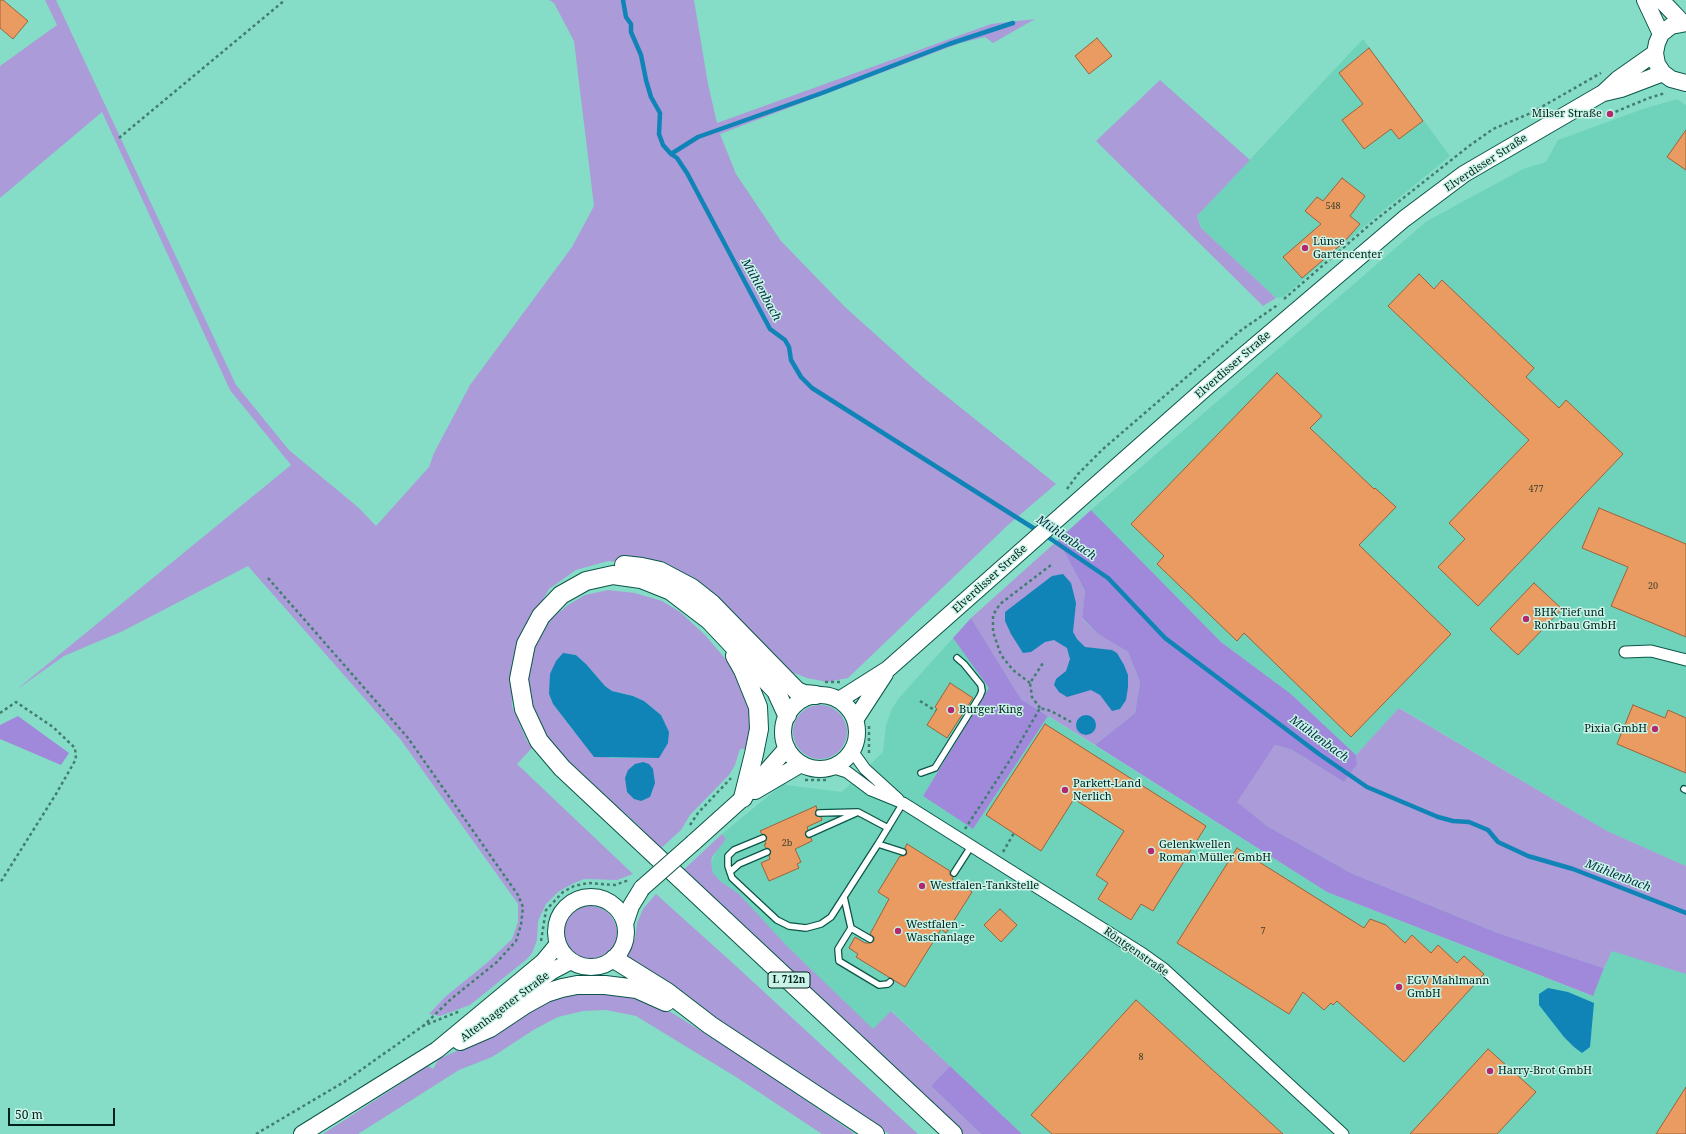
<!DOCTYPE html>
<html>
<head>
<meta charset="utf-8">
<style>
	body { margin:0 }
	#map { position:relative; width:1686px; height:1134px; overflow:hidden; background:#86ddc7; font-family:"Noto Serif",serif }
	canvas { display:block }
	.scale { position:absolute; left:8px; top:1108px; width:107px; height:18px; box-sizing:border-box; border:2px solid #00221b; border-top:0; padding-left:5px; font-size:12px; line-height:14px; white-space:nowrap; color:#00221b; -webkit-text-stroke:3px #cbf4e8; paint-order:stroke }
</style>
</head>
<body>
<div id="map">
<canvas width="1686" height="1134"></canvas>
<div class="scale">50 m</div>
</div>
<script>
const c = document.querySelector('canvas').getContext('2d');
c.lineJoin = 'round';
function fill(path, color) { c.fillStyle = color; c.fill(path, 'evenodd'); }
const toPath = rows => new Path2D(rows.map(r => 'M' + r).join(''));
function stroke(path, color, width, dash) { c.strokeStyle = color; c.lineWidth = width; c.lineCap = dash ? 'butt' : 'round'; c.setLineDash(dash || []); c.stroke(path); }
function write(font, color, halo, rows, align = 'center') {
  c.font = font + ' "Noto Serif",serif'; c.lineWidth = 3; c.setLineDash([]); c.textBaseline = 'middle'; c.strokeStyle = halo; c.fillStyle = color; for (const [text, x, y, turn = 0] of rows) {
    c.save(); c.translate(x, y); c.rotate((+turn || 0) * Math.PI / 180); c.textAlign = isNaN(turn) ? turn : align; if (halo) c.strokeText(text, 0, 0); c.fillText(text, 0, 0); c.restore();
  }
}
fill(toPath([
	[1363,39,1450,156,1373,219,1283,297,1276,298,1201,228,1197,216],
	[1677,99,1686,105,1686,866,1607,831,1400,708,1356,755,1291,694,1221,642,1091,510,1427,221,1523,169,1546,162,1558,140,1643,109],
	[953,638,990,688,923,796,973,829,1048,716,1327,892,1592,996,1612,950,1686,974,1686,1134,1022,1134,892,1011,873,1030,787,946,739,895,720,881,713,873,711,862,718,848,726,839,722,834,784,783,786,785,842,792,883,752,886,725,892,709,899,698]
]), '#6fd2ba');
fill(toPath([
	[45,0,56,0,236,385,289,450,359,508,376,526,429,467,434,453,470,385,572,247,594,206,574,41,554,3,549,0,694,0,708,84,717,123,991,24,1035,19,993,43,985,37,960,43,720,134,736,174,781,241,845,307,925,379,1056,484,1008,525,848,678,827,682,807,678,781,668,656,566,608,561,576,570,549,589,518,644,511,668,512,706,527,741,532,748,517,764,633,874,617,880,584,879,572,884,558,892,546,904,538,921,537,940,532,953,527,959,470,1005,440,1016,429,1014,445,997,488,962,512,939,518,922,518,904,401,740,248,566,123,631,64,656,16,690,291,465,230,390,102,112,0,198,0,66,57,25],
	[1160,80,1250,160,1197,216,1201,228,1276,298,1263,306,1096,141],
	[1058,540,1085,591,1082,619,1098,634,1128,652,1140,682,1135,713,1095,745,1021,699,971,618],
	[608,590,635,593,662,601,680,612,705,635,734,669,748,700,750,727,746,749,740,749,735,765,729,775,690,815,681,830,658,851,637,833,639,826,627,815,621,818,555,753,528,702,528,661,538,637,552,618,568,605,585,595],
	[571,654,576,655,586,664,605,686,612,691,633,696,644,701,661,715,659,758,610,758,573,730,553,704,549,694],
	'793 732a27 27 0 1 1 54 0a27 27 0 1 1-54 0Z',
	[1399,708,1607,831,1686,866,1686,974,1612,951,1604,968,1498,933,1351,873,1267,826,1236,802,1275,745,1292,750,1344,782,1357,765,1356,755],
	[722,834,726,839,712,857,711,862,713,873,720,881,739,894,787,946,873,1029,891,1011,950,1066,931,1086,981,1134,959,1134,680,873],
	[656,894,736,966,918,1134,889,1134,625,958,635,939,637,923,643,909],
	'563 933a27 27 0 1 1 54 0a27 27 0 1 1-54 0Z',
	[579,991,642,998,674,1014,744,1058,855,1134,822,1134,736,1077,636,1016,606,1010,583,1011,558,1017,535,1029,492,1057,459,1070,358,1134,323,1134,428,1066,433,1069,439,1059,493,1034,535,1005]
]), '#ab9bd8');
fill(toPath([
	[1091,510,1221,642,1291,694,1356,755,1357,765,1344,782,1292,750,1275,745,1237,802,1267,826,1351,873,1498,933,1604,968,1593,996,1327,892,1095,745,1135,713,1140,682,1128,652,1098,634,1082,618,1085,591,1058,540],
	[971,618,1021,699,1048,716,973,829,923,796,989,688,953,638],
	[18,716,69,753,61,765,0,739,0,725],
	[950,1066,1022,1134,981,1134,931,1086]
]), '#a089db');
fill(toPath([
	[1063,574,1071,583,1076,603,1073,632,1077,639,1085,647,1112,650,1117,653,1124,665,1128,675,1128,687,1126,700,1120,709,1112,711,1100,695,1091,690,1067,697,1059,692,1054,685,1056,679,1066,671,1070,659,1067,648,1054,640,1045,642,1031,652,1023,653,1011,634,1005,621,1005,612,1052,576],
	[563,653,576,655,586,664,605,686,612,691,633,696,644,701,661,715,669,732,668,743,659,758,594,757,553,704,549,694,550,674,556,661],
	'1076 725a10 10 0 1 1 20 0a10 10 0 1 1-20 0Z',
	[643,762,649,764,653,769,655,783,650,797,641,801,634,799,627,792,625,778,628,770,635,764],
	[1548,988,1568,992,1594,1003,1590,1047,1582,1053,1574,1047,1564,1037,1539,1005,1539,994]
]), '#1084b7');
stroke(toPath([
	[623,0,626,17,631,24,631,32,641,55,646,80,651,97,660,113,659,134,663,145,671,154,677,158,687,173,770,329,785,340,789,347,791,360,801,377,812,388,1038,531],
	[671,154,698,137,822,93,949,44,1013,23],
	[1045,535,1108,578,1165,638,1319,754,1367,787,1438,817,1453,821,1469,822,1488,830,1498,842,1528,856,1573,869,1686,913]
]), '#1084b7', 4.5);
const building = toPath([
	[0,0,3,0,28,21,13,39,0,28,0,0],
	[1097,38,1112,56,1089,74,1075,56,1097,38],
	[1369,48,1423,121,1399,139,1391,129,1364,149,1342,120,1363,104,1339,73,1369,48],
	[1686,130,1686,170,1667,157,1686,130],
	[1342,178,1365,196,1350,216,1360,224,1344,242,1302,278,1283,257,1321,224,1305,211,1317,197,1323,201,1342,178],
	[1419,274,1434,289,1442,280,1534,368,1526,377,1559,408,1566,400,1623,454,1478,606,1438,567,1465,539,1449,523,1529,440,1388,306,1419,274],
	[1277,373,1322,416,1310,428,1374,489,1375,488,1396,507,1359,545,1451,634,1351,737,1244,633,1237,641,1157,564,1164,556,1131,524,1277,373],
	[1599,508,1686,544,1686,637,1611,606,1628,567,1582,548,1599,508],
	[1534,583,1562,609,1518,655,1490,629,1534,583],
	[950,683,973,698,947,738,927,725,937,709,935,707,950,683],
	[1633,705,1665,718,1668,710,1686,718,1686,773,1617,744,1633,705],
	[1045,724,1206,826,1153,911,1141,904,1131,920,1098,899,1108,883,1096,875,1124,831,1074,799,1041,851,986,815,1045,724],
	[816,806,817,809,815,815,821,817,822,820,807,827,808,830,805,835,811,838,812,841,795,849,801,862,797,864,799,868,769,881,761,863,770,859,769,856,771,851,766,848,764,845,766,844,765,842,767,837,762,834,760,831,816,806],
	[907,844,950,871,950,875,953,877,952,879,972,892,946,933,941,929,905,987,856,957,858,954,849,948,855,937,865,943,870,943,874,941,874,937,870,934,889,899,878,892,900,856,904,856,907,854,905,848,907,844],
	[1237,848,1364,928,1370,919,1386,925,1405,943,1412,935,1431,953,1438,945,1457,963,1464,956,1484,974,1404,1062,1337,1001,1333,1005,1331,1003,1324,1010,1303,992,1289,1014,1177,943,1237,848],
	[1000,909,1017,925,1001,942,984,925,1000,909],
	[1136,1000,1283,1134,1052,1134,1031,1115,1136,1000],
	[1488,1049,1536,1092,1497,1134,1410,1134,1488,1049],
	[1686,1087,1686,1134,1656,1134,1686,1087]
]);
fill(building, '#ea9b61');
stroke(building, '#9b643b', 1);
const lane = toPath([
	[921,773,935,768,980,696,982,691,981,685,964,664,957,658],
	[1684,789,1686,790],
	[819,813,858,812,888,828],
	[809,834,856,813],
	[763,838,734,850,728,856,728,866,732,878,777,920,789,926,806,928,821,924,831,917,878,844],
	[903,852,878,844,903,803],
	[730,872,739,864,767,852],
	[954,873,972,845],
	[844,897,851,928,838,949,839,961,879,985,888,984,890,982],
	[851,928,870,939]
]);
const street = toPath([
	[1625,652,1651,651,1686,660],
	[852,751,865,769,898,799],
	[831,767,847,772,871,790,903,803,1143,954,1164,969,1343,1134]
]);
const secondary = toPath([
	[1645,0,1661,34],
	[1661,0,1682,22],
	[1686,23,1671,26,1661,34,1657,43,1655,53,1657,64,1663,73,1671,79,1686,83],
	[1604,93,1621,89,1663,73],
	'783 732a37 37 0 1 1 74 0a37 37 0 1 1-74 0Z',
	[839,700,888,669,1209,385,1404,219,1464,174,1603,93,1618,79,1655,53],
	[855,720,885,674],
	[755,791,801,764],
	[693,843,743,798,787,748],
	'556 932a35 35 0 1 1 70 0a35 35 0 1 1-70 0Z',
	[625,924,631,906,642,888],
	[502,1009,552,971,571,961],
	[302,1134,437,1050,543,962,557,945]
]);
const primary = toPath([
	[624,565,642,567,660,571,692,588,711,603,797,691,804,694,816,695],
	[735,656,743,670,758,707,759,729,754,754,743,798],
	[787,715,776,691,709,620,671,591,641,579,613,575,586,581,561,595,541,616,526,644,519,679,524,709,539,741,562,768,953,1134],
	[614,959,667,992,710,1025,875,1134],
	[460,1041,490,1028,526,1004,546,993,562,988,577,985,605,985,637,989,666,1002]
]);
stroke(lane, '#0b5648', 8);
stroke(street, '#0b5648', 13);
stroke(secondary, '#0b5648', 18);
stroke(primary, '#0b5648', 20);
stroke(toPath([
	[1610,114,1649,98,1665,93],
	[119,138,285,0],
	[1284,299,1373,222,1469,146,1493,129,1531,113,1601,73],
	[1067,489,1078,474,1103,449,1240,331,1279,304],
	[268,578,408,738,518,895,523,907,521,925,516,941,497,962,451,999,423,1026],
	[825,682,840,682],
	[1030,683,1013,670,1001,655,993,632,993,615,1000,604,1051,565],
	[920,701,936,711],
	[1040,708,1032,697,1030,683,1043,663],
	[0,713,16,702,53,727,75,748,76,759,56,794,0,883],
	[869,753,869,726],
	[805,780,828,780],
	[690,825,698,813,731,778],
	[965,829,1010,760,1040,708,1051,711,1071,722],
	[1003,852,1014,833],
	[541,941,546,910,563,892,574,886,588,883,615,885,629,880],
	[256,1134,344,1082,423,1026,460,1011]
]), '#427e70', 2.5, [3, 3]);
stroke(lane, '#fff', 5.5);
stroke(street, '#fff', 11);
stroke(secondary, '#fff', 16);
stroke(primary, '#fff', 18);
const secondaryBridge = toPath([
	[642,888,693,843]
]);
stroke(secondaryBridge, '#0b5648', 18, []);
stroke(secondaryBridge, '#fff', 16);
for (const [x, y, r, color] of [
	[1610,114,4,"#b22a6c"],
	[1305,248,4,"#b22a6c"],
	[1526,619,4,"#b22a6c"],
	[951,710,4,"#b22a6c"],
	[1655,729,4,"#b22a6c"],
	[1065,790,4,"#b22a6c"],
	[1151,851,4,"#b22a6c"],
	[922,886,4,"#b22a6c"],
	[898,931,4,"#b22a6c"],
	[1399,987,4,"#b22a6c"],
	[1490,1071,4,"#b22a6c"]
]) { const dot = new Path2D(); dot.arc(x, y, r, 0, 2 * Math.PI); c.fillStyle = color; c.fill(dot); stroke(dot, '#cbf4e8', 1.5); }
write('9px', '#3a402c', null, [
	["548",1333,206],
	["477",1536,489],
	["20",1653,586],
	["2b",787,843],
	["7",1263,931],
	["8",1141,1057]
]);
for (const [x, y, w] of [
	[789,980,42]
]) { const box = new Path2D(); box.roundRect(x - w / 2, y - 8, w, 16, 3); c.fillStyle = '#cbf4e8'; c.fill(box); stroke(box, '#00221b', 1); }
write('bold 10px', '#00221b', null, [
	["L 712n",789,980]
]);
write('11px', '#00221b', '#cbf4e8', [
	["Milser Straße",1602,114,"right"],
	["Lünse",1313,242],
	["Gartencenter",1313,255],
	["BHK Tief und",1534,613],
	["Rohrbau GmbH",1534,626],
	["Burger King",959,710],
	["Pixia GmbH",1647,729,"right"],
	["Parkett-Land",1073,784],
	["Nerlich",1073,797],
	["Gelenkwellen",1159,845],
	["Roman Müller GmbH",1159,858],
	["Westfalen-Tankstelle",930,886],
	["Westfalen -",906,925],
	["Waschanlage",906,938],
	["EGV Mahlmann",1407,981],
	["GmbH",1407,994],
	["Harry-Brot GmbH",1498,1071]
], 'left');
write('11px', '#00221b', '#cbf4e8', [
	["Elverdisser Straße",1486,163,-33],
	["Elverdisser Straße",1233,365,-41],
	["Elverdisser Straße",990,579,-42],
	["Röntgenstraße",1136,952,35],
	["Altenhagener Straße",505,1007,-37]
]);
write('italic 12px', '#033046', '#cbf4e8', [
	["Mühlenbach",761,290,61],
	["Mühlenbach",1066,538,34],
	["Mühlenbach",1319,739,36],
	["Mühlenbach",1618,876,21]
]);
</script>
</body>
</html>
